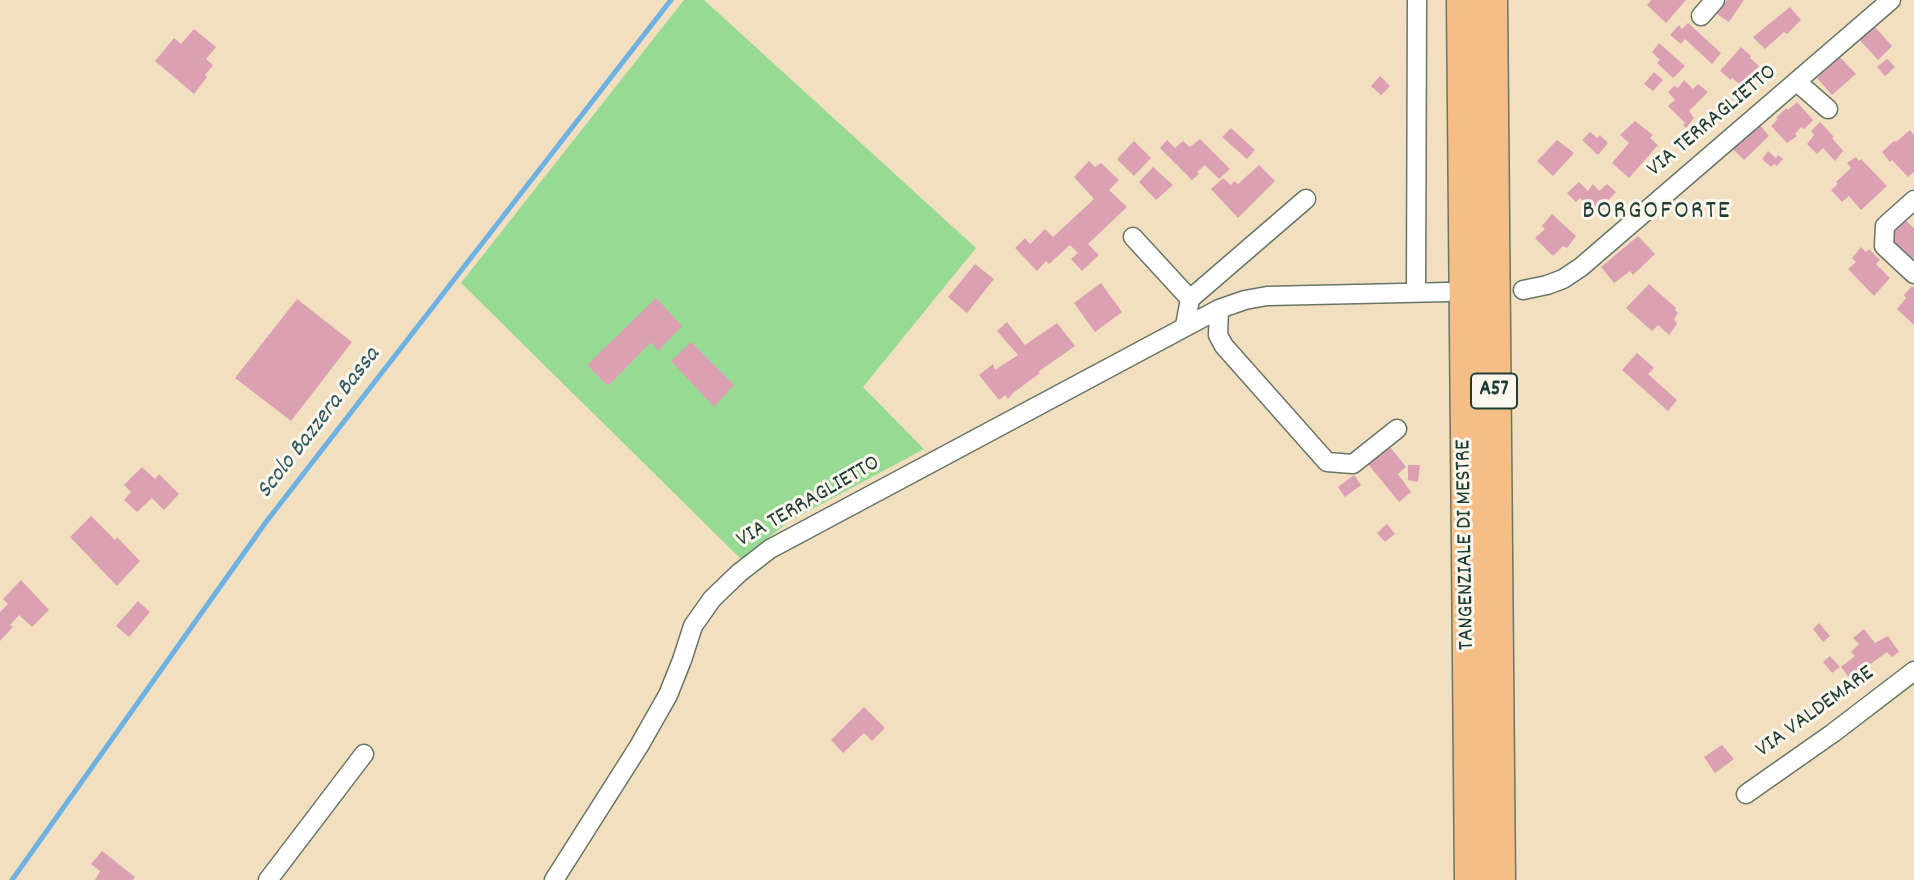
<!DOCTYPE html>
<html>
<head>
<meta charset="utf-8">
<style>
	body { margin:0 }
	canvas { display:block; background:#f1dfc0 }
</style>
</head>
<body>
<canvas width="1914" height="880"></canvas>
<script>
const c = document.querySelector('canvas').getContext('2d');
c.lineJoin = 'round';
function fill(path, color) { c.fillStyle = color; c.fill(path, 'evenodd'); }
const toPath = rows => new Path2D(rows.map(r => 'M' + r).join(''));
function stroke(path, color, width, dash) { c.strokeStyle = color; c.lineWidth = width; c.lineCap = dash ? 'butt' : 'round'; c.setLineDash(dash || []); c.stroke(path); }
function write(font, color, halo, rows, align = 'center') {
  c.font = font + ' Dekko,sans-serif'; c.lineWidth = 6; c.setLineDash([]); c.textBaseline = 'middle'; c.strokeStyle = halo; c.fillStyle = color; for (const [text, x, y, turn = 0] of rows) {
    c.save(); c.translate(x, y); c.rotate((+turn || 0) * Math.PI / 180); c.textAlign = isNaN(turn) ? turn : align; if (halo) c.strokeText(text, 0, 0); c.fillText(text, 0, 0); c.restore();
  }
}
fill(toPath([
	[684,0,704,0,976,248,863,387,924,449,790,521,741,559,461,283]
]), '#96da93');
stroke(toPath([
	[12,880,266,522,671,0]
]), '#6eb2e3', 5);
fill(toPath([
	[1651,0,1686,0,1666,23,1647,5],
	[1727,0,1744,0,1729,22,1717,14],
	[1790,7,1801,20,1787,34,1784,32,1765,49,1753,37],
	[1688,23,1721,53,1712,64,1685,39,1681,44,1670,35,1679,25,1682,29],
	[1874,26,1892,46,1878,60,1859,39],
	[194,29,216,47,206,59,213,65,205,75,207,77,194,94,155,61,174,38,181,44],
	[1659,43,1685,66,1673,78,1657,63,1660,60,1652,52],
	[1741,47,1751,56,1750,58,1759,66,1742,86,1732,78,1731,80,1720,71],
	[1840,57,1856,74,1832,95,1817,78],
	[1887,59,1895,67,1885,76,1877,67],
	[1654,72,1663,80,1653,91,1644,84],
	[1380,76,1390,86,1381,95,1371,86],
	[1684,80,1693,89,1698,84,1708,92,1689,111,1694,118,1686,128,1683,125,1685,123,1668,106,1675,100,1668,92,1674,86,1678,88],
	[1797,102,1813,120,1804,129,1801,127,1795,134,1797,136,1787,143,1771,126,1778,119,1776,118,1786,108,1788,110],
	[1635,121,1653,135,1650,138,1658,145,1629,178,1612,163,1629,143,1620,135],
	[1820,122,1834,137,1832,138,1843,151,1835,161,1823,148,1817,154,1807,144,1814,135,1811,131],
	[1760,125,1769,136,1744,160,1730,146,1736,140,1740,144],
	[1231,128,1255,150,1247,159,1222,137],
	[1910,130,1914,135,1914,172,1908,177,1892,160,1890,162,1882,152,1894,141,1896,142],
	[1590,132,1597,138,1600,135,1608,143,1598,155,1582,140],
	[1200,139,1230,169,1219,179,1205,165,1197,172,1199,174,1192,180,1160,148,1167,140,1175,148,1183,141,1190,147],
	[1557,140,1574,153,1553,176,1537,161],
	[1134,141,1151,158,1134,176,1117,159],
	[1768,151,1776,158,1778,155,1783,159,1777,166,1774,164,1771,167,1762,159],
	[1856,157,1859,161,1861,159,1887,186,1861,210,1849,196,1842,202,1831,190,1838,184,1836,182,1851,168,1847,163],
	[1089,161,1095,167,1101,163,1119,180,1109,190,1127,207,1088,244,1099,255,1082,271,1071,259,1078,253,1070,245,1049,264,1046,261,1037,271,1015,248,1025,238,1030,244,1045,229,1053,237,1094,199,1074,177],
	[1259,165,1275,181,1238,218,1211,189,1223,178,1231,185,1234,181,1238,184],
	[1153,167,1173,185,1156,200,1139,182],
	[1579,182,1588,191,1593,184,1599,191,1607,184,1616,192,1604,205,1605,207,1599,214,1580,198,1576,202,1567,193],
	[1552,214,1576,236,1567,248,1563,246,1553,256,1535,238,1545,229,1542,226],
	[1905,220,1914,228,1914,261,1889,238],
	[1638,236,1655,254,1633,275,1630,271,1614,283,1601,267],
	[1861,247,1866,252,1869,249,1880,260,1876,264,1890,278,1874,296,1848,269,1856,262,1852,258],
	[975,264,994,279,967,313,948,297],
	[1101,283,1122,312,1095,332,1074,303],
	[1649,284,1676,308,1675,310,1678,313,1674,319,1677,324,1669,335,1658,325,1652,331,1626,308],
	[1912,286,1914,288,1914,325,1897,309,1906,298,1904,295],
	[656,298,682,326,658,351,651,342,608,386,587,365],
	[297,299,352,342,291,421,235,378],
	[1007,322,1025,345,1057,323,1075,346,1038,372,1040,373,1013,393,1008,399,1005,395,999,400,979,375,993,364,995,370,1018,355,997,331],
	[691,342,734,385,714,407,671,361],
	[1637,353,1654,368,1648,374,1677,400,1668,411,1622,370],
	[1386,442,1406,467,1398,474,1411,492,1399,502,1364,459],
	[1408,465,1420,465,1418,482,1408,480],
	[142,467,155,479,159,474,179,494,164,510,152,498,137,512,124,500,131,492,124,485],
	[1354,475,1361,485,1345,497,1338,487],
	[91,516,115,540,117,537,140,561,117,586,70,537],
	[1387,524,1395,534,1385,542,1377,533],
	[21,580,49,610,32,627,19,615,10,625,13,627,0,641,0,612,8,604,3,599],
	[138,601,150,612,129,637,116,626],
	[1819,623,1830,636,1823,642,1813,629],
	[1864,629,1875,643,1888,636,1899,652,1892,657,1887,652,1865,668,1870,676,1855,685,1841,667,1855,656,1851,652,1859,644,1853,638],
	[1830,656,1840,667,1832,673,1823,662],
	[864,707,885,728,872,741,864,733,843,753,831,740],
	[1722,745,1734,759,1715,773,1704,757],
	[102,851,135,877,133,880,95,880,100,871,91,864]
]), '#dca0b3');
const street = toPath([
	[1701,16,1715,0],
	[1797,82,1828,109],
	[1914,200,1885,226,1884,246,1914,274],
	[1133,237,1190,299],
	[1523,290,1547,285,1563,279,1581,267,1891,0],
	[1416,292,1417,0],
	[1219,309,1218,335,1224,346,1327,462,1353,464,1397,429],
	[1185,326,1190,299,1306,199],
	[1746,794,1833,733,1914,671],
	[268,880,364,754],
	[554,880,639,746,668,695,682,660,693,626,712,599,739,573,770,549,1219,309,1245,300,1267,296,1448,292]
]);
const highway = toPath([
	[1463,0,1471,880],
	[1491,0,1499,880]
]);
stroke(street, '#687665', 21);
stroke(highway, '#687665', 35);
stroke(street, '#fff', 18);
stroke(highway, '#f6be87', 32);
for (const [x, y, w] of [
	[1494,391,46]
]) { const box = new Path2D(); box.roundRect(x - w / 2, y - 17.5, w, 35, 5); c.fillStyle = '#fbf7ec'; c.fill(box); stroke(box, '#1f3d34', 2); }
write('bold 21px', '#1f3d34', null, [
	["A57",1494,391]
]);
write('23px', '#1f3d34', '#fbf7ec', [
	["VIA TERRAGLIETTO",1713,122,-40],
	["VIA TERRAGLIETTO",809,503,-30],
	["TANGENZIALE DI MESTRE",1467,545,-91],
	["VIA VALDEMARE",1816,713,-36]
]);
write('italic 24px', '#335a60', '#fbf7ec', [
	["Scolo Bazzera Bassa",320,424,-52]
]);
c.letterSpacing = '2px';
write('26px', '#1f3d34', '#fbf7ec', [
	["BORGOFORTE",1657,213]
]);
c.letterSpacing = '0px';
</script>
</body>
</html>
